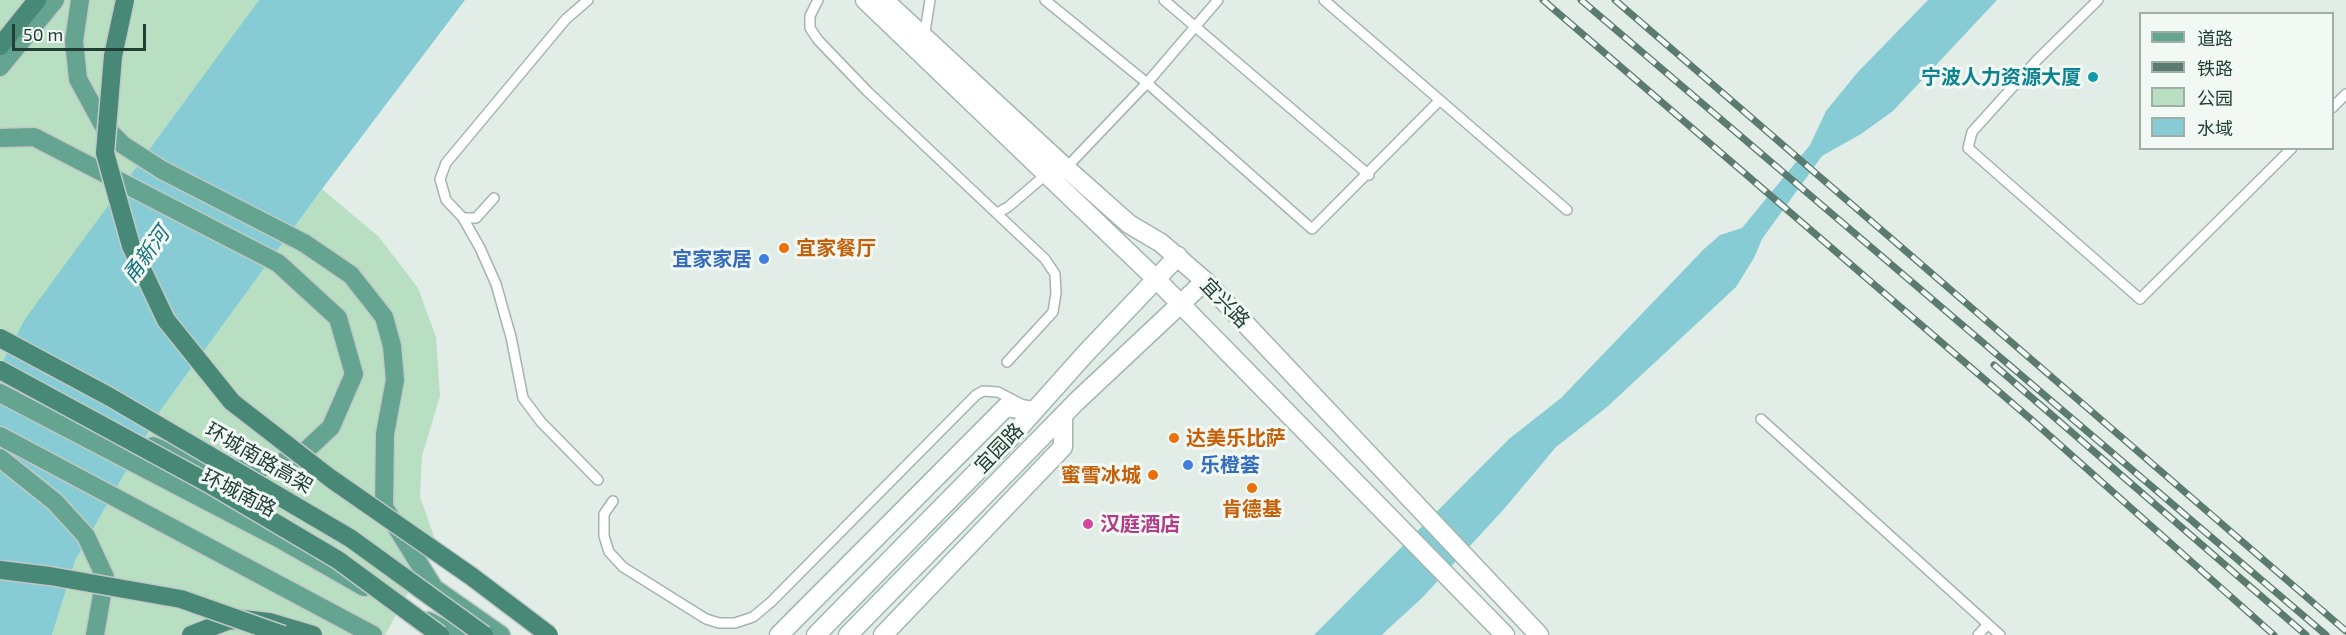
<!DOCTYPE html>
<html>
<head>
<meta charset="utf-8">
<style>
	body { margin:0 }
	#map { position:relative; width:2346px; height:635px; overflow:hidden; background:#e2ede7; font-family:"Exo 2","Noto Sans SC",sans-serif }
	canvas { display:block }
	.legend { position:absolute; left:2139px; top:12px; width:195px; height:138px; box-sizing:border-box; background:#f2f9f5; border:2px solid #9eafa8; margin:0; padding:8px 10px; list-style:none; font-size:18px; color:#213f35 }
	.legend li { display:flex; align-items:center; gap:12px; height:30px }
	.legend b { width:30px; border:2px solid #9eafa8 }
	.scale { position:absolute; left:12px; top:24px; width:134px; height:27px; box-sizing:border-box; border:3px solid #213f35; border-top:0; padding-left:8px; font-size:18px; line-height:21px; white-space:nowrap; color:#213f35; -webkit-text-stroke:4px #f2f9f5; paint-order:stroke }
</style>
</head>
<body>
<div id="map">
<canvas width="2346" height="635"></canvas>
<ul class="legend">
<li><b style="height:8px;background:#64a491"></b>道路</li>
<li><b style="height:8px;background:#5b7a70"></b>铁路</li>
<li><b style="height:16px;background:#b9dfc2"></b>公园</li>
<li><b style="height:16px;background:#87ccd4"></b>水域</li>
</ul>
<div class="scale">50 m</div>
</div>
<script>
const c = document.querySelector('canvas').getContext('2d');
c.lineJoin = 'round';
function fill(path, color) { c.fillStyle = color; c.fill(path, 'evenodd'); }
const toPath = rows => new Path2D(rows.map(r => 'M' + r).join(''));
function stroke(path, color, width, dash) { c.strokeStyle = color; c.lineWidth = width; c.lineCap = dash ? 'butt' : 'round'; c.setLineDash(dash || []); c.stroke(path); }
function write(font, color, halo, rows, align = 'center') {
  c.font = font + ' "Exo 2","Noto Sans SC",sans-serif'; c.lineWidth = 6; c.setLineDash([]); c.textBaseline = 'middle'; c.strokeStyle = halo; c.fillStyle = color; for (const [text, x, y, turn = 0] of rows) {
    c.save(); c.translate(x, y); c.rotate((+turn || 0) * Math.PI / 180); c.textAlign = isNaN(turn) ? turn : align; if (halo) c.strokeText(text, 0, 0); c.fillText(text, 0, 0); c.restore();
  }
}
fill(toPath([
	[0,0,259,0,0,367],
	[322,189,379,237,418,288,436,337,440,396,422,456,420,497,436,542,385,635,52,635,75,561,160,411]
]), '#b9dfc2');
fill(toPath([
	[259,0,465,0,322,189,160,411,75,561,52,635,0,635,0,367,25,319],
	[1928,0,1997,0,1893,111,1861,134,1822,156,1762,239,1754,258,1736,287,1607,407,1556,447,1504,509,1422,598,1387,630,1382,635,1314,635,1509,439,1561,398,1704,249,1720,235,1742,228,1810,145,1826,111,1857,73]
]), '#87ccd4');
const service = toPath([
	[818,0,810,16,810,28,818,40,867,91,1045,259,1055,274,1056,293,1053,312,1007,362],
	[1045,0,1147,83,1312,229,1440,100],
	[1164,0,1369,175],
	[1324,0,1567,210],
	[2098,0,2037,60,1972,132,1968,148,2140,299,2292,148],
	[924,38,930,0],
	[2332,108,2346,94],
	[1066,168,1147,83,1218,0],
	[494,198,476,218,463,218,446,200,440,179,446,163,566,19,588,0],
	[997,213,1008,207,1049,172],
	[463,218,480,248,496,284,511,337,523,398,541,422,598,480],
	[1761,419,2000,635],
	[613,501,604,514,604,536,609,552,623,567,706,619,719,623,735,623,753,617,771,602,976,395,983,391,998,392,1021,404],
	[1978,635,1988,624]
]);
const tertiary = toPath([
	[865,0,1156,279,1505,635],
	[884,0,1066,168,1129,224,1161,243,1205,281,1539,635]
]);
const secondary = toPath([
	[779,635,1006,407,1034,411],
	[816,635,1010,438,1086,353,1178,256],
	[848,635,1077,401,1205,281],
	[883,635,1063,447,1063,416]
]);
const primary = toPath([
	[80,0,74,41,78,79,103,125,123,145,162,170,304,243,351,275,384,317,392,346,395,380,385,434,384,507,434,588,501,635],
	[0,67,55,0],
	[0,138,34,137,278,263,338,318,354,374,331,427,298,458,253,470,197,464,153,446],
	[0,393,278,538,364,587],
	[0,436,373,635],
	[0,458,55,502,86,536,105,577,95,635],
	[428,621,456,635]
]);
const trunk = toPath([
	[0,46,37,0],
	[191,635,227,621,242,619,269,622,313,635]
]);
stroke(service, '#a4b5ae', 12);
stroke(tertiary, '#a4b5ae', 21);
stroke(secondary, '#9fb9af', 21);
stroke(primary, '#c1c9c6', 21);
stroke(trunk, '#c1c9c6', 21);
stroke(service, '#fff', 9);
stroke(tertiary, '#fff', 18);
stroke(secondary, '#fff', 18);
stroke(primary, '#64a491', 18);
stroke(trunk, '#488876', 18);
const rail = toPath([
	[1543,0,2033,421,2274,635],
	[1581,0,2326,635],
	[1615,0,2346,631],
	[1994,365,2306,635]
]);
stroke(rail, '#5b7a70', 7);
stroke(rail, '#f2f9f5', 4.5, [14]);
const trunkBridge = toPath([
	[125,0,113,56,105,153,131,246,166,320,232,402,330,478,471,576,549,635],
	[0,338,110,397,350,538,484,635],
	[0,370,208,483,338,560,440,635],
	[0,570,50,576,181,599,283,635]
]);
stroke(trunkBridge, '#c1c9c6', 21, []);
stroke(trunkBridge, '#488876', 18);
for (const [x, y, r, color] of [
	[2093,77,6,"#0f9aa8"],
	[784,248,6,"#e8710a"],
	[764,259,6,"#3f7fe0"],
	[1174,438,6,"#e8710a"],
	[1188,465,6,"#3f7fe0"],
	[1153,475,6,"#e8710a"],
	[1252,488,6,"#e8710a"],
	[1088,524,6,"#d1479c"]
]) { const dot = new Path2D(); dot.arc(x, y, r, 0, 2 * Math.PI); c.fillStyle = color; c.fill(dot); stroke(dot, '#f2f9f5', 2); }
write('bold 20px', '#0d838f', '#f2f9f5', [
	["宁波人力资源大厦",2081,77]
], 'right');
write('bold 20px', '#c56008', '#f2f9f5', [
	["宜家餐厅",796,248],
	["达美乐比萨",1186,438],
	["蜜雪冰城",1141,475,"right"],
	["肯德基",1252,509,"center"]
], 'left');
write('bold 20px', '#366cbe', '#f2f9f5', [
	["宜家家居",752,259],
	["乐橙荟",1200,465,"left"]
], 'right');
write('20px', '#213f35', '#f2f9f5', [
	["宜兴路",1225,303,46],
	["宜园路",999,448,-46],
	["环城南路高架",259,458,30],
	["环城南路",239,493,27]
]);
write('bold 20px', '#b23c85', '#f2f9f5', [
	["汉庭酒店",1100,524]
], 'left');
write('italic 21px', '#18717d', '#f2f9f5', [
	["甬新河",146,255,-54]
]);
</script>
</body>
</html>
